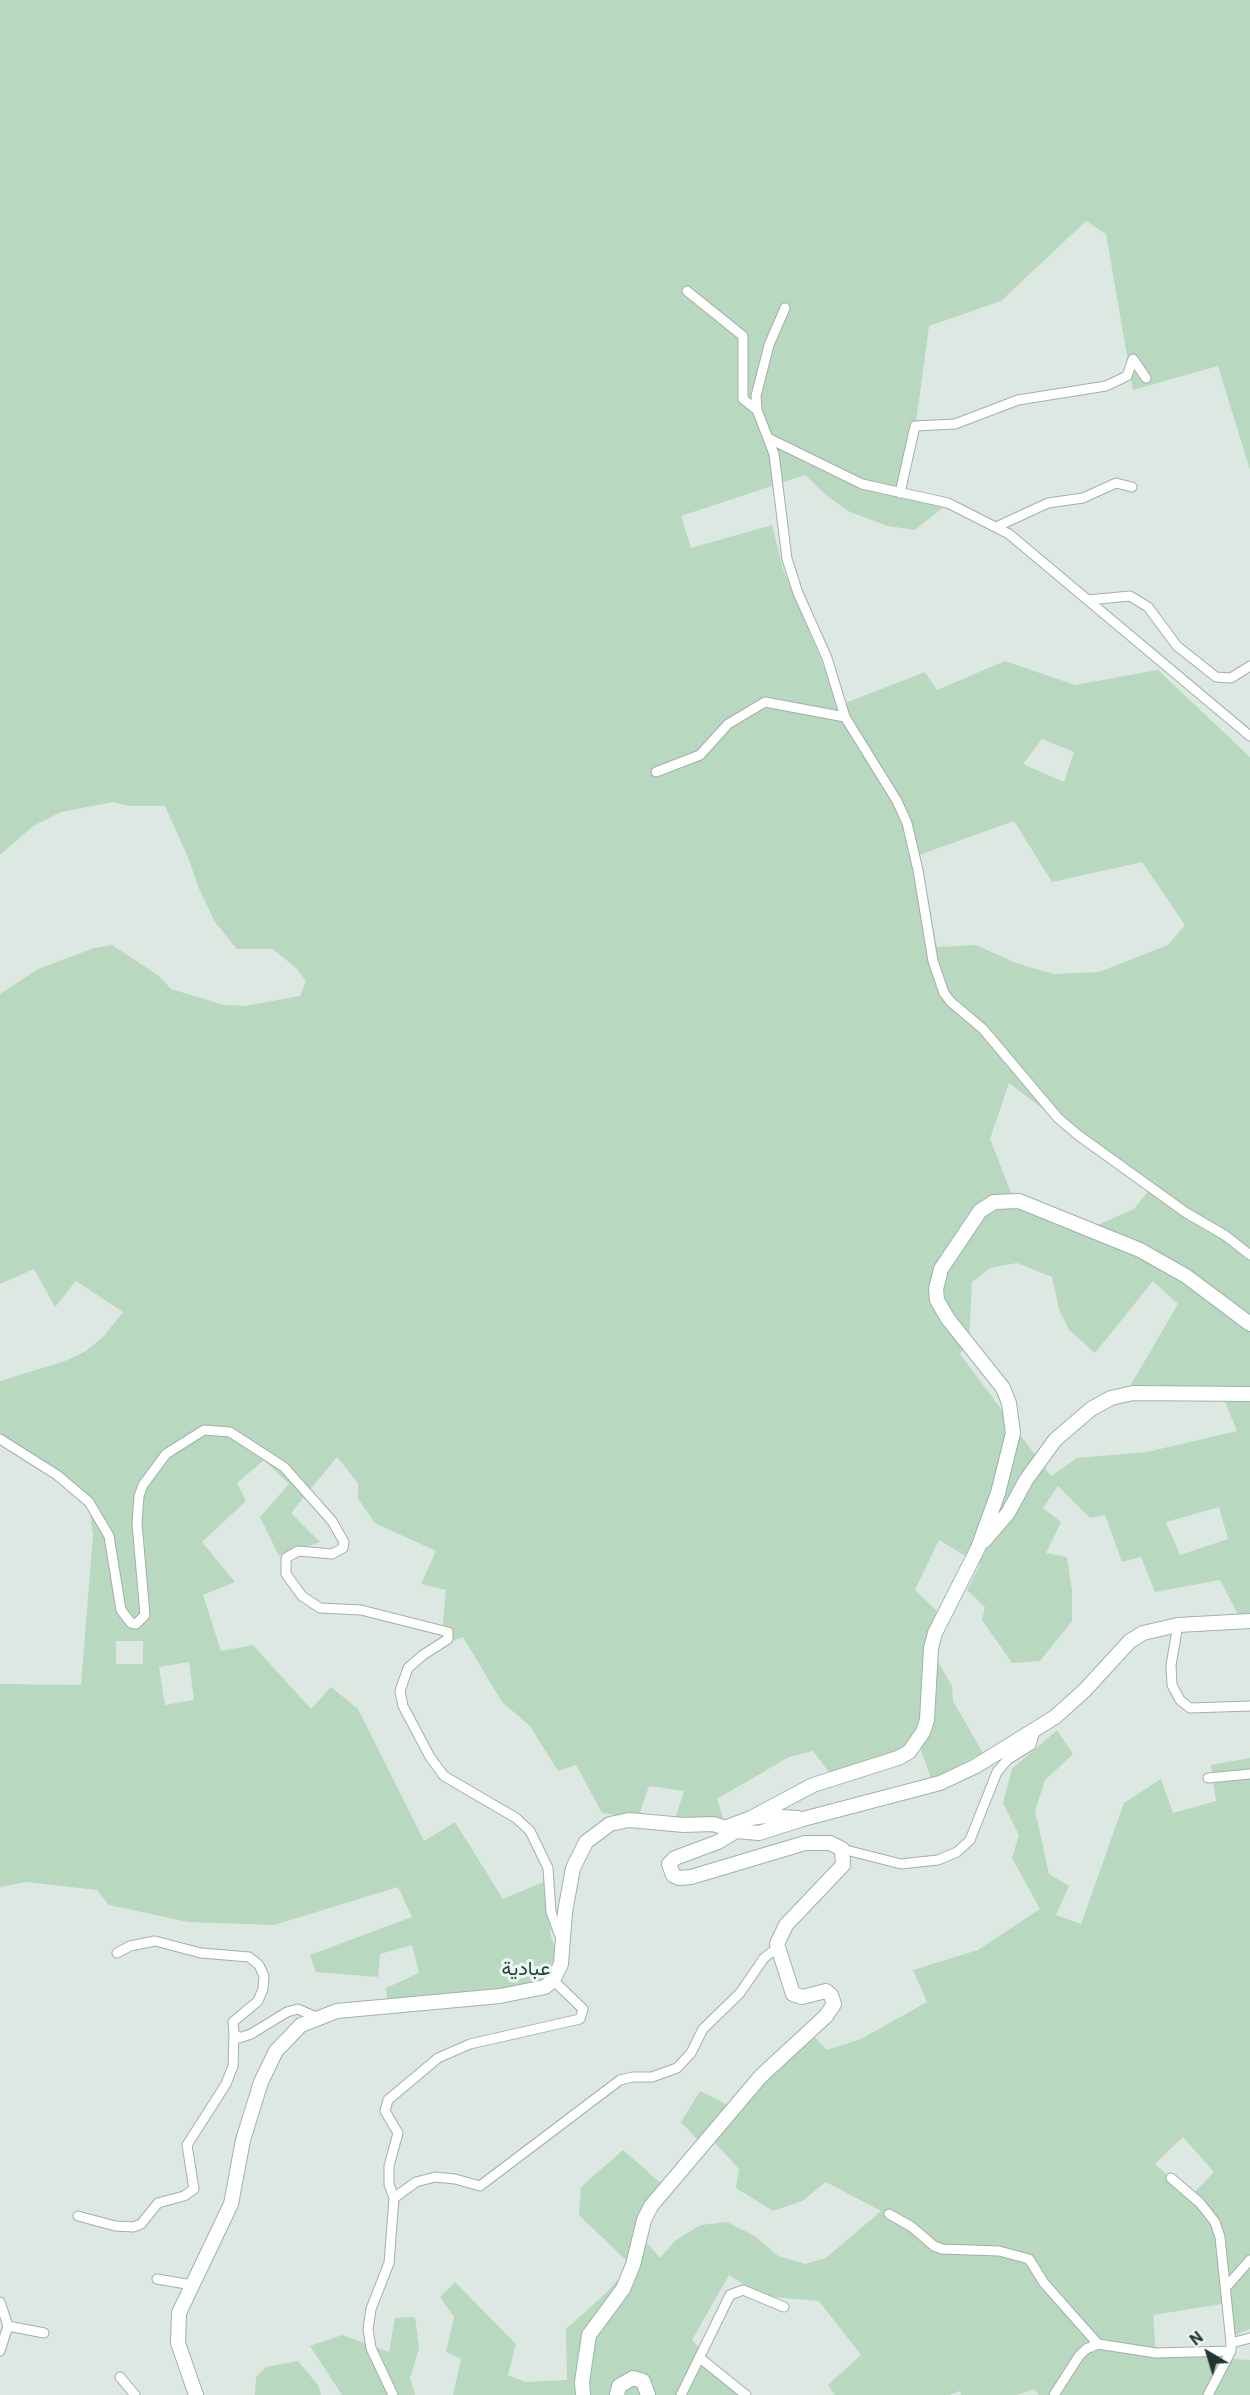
<!DOCTYPE html>
<html>
<head>
<meta charset="utf-8">
<style>
	body { margin:0 }
	#map { position:relative; width:1250px; height:2395px; overflow:hidden; background:#dee8e3; font-family:Roboto,sans-serif }
	canvas { display:block }
	.north { position:absolute; left:1178px; top:2323px; width:60px; height:60px; -webkit-text-stroke:4px #eef5f1; paint-order:stroke; rotate:322deg; font-size:16px; font-weight:700; line-height:24px; text-align:center; color:#213630 }
	.north::after { content:''; display:block; margin:auto; width:21px; height:27px; background:#213630; clip-path:polygon(50% 0,100% 100%,50% 72%,0 100%) }
</style>
</head>
<body>
<div id="map">
<canvas width="1250" height="2395"></canvas>
<div class="north">N</div>
</div>
<script>
const c = document.querySelector('canvas').getContext('2d');
c.lineJoin = 'round';
function fill(path, color) { c.fillStyle = color; c.fill(path, 'evenodd'); }
const toPath = rows => new Path2D(rows.map(r => 'M' + r).join(''));
function stroke(path, color, width, dash) { c.strokeStyle = color; c.lineWidth = width; c.lineCap = dash ? 'butt' : 'round'; c.setLineDash(dash || []); c.stroke(path); }
function write(font, color, halo, rows, align = 'center') {
  c.font = font + ' Roboto,Vazirmatn,sans-serif'; c.lineWidth = 6; c.setLineDash([]); c.textBaseline = 'middle'; c.strokeStyle = halo; c.fillStyle = color; for (const [text, x, y, turn = 0] of rows) {
    c.save(); c.translate(x, y); c.rotate((+turn || 0) * Math.PI / 180); c.textAlign = isNaN(turn) ? turn : align; if (halo) c.strokeText(text, 0, 0); c.fillText(text, 0, 0); c.restore();
  }
}
fill(toPath([
	[0,0,1250,0,1250,470,1218,366,1133,390,1106,234,1086,221,1001,301,929,326,910,467,903,487,945,506,915,530,888,526,850,512,827,496,805,475,681,516,691,548,772,525,783,569,840,705,925,672,937,690,1005,661,1075,685,1158,670,1250,757,1250,1622,1241,1620,1220,1580,1155,1592,1141,1557,1122,1562,1105,1515,1090,1518,1058,1486,1043,1508,1061,1522,1046,1553,1067,1557,1072,1591,1072,1621,1040,1661,1012,1663,982,1620,985,1607,967,1590,980,1565,939,1540,915,1590,936,1610,933,1653,952,1686,953,1701,983,1753,931,1779,920,1747,873,1766,829,1772,813,1751,789,1757,717,1799,726,1826,672,1828,684,1791,649,1786,638,1818,602,1813,576,1765,558,1771,530,1726,502,1702,463,1637,441,1645,446,1590,421,1584,436,1551,375,1523,358,1499,358,1483,337,1457,291,1513,320,1542,279,1556,260,1517,289,1484,264,1460,237,1483,246,1501,202,1542,235,1582,203,1595,221,1651,253,1645,311,1709,331,1687,358,1709,424,1841,455,1822,503,1899,546,1881,551,1937,556,1950,556,1963,543,1986,388,2007,386,1988,419,1973,412,1945,380,1954,378,1977,316,1972,310,1955,412,1917,398,1887,274,1925,188,1922,109,1905,97,1890,26,1882,0,1887,0,1684,81,1685,93,1535,90,1514,81,1498,0,1439,0,1381,65,1361,86,1351,104,1336,123,1312,76,1281,55,1307,34,1269,0,1284,0,994,38,969,94,948,112,945,159,976,171,989,224,1005,245,1006,300,996,306,981,297,969,273,949,237,949,215,922,200,891,187,855,165,806,129,806,113,802,61,812,33,826,0,855],
	[1042,739,1074,752,1064,782,1023,764],
	[1014,821,1052,882,1142,862,1185,925,1168,945,1099,972,1053,974,1016,963,976,945,937,947,919,855],
	[1009,1083,1149,1190,1134,1209,1093,1227,1058,1226,1014,1200,990,1139],
	[1017,1263,1052,1277,1059,1309,1069,1330,1095,1353,1153,1281,1178,1304,1126,1393,1154,1400,1220,1390,1237,1431,1147,1452,1077,1458,1051,1476,960,1354,969,1342,972,1282,990,1268],
	[1219,1507,1228,1539,1180,1555,1166,1522],
	[116,1641,143,1641,143,1664,116,1664],
	[189,1662,194,1700,165,1705,159,1667],
	[1057,1730,1073,1754,1045,1780,1035,1811,1049,1874,1069,1886,1056,1915,1081,1924,1124,1803,1161,1779,1173,1813,1216,1801,1211,1765,1250,1758,1250,2329,1231,2337,1222,2304,1153,2315,1156,2354,1250,2360,1250,2395,1039,2395,1034,2389,1017,2395,961,2395,960,2391,949,2395,835,2395,828,2385,861,2355,819,2301,761,2296,729,2275,692,2340,742,2395,453,2395,461,2359,446,2352,454,2317,440,2297,455,2282,516,2344,508,2375,525,2382,567,2380,566,2329,606,2293,631,2265,579,2215,581,2187,623,2150,664,2186,638,2232,660,2258,676,2240,701,2225,727,2222,755,2236,778,2256,805,2264,826,2258,881,2211,826,2182,802,2201,773,2211,736,2188,739,2169,707,2134,699,2141,681,2122,700,2091,734,2108,807,2029,827,2050,861,2039,927,2002,913,1970,978,1950,1040,1909,1012,1858,1019,1835,1003,1803,1012,1769],
	[1183,2137,1214,2172,1191,2196,1155,2164],
	[415,2317,419,2348,410,2378,415,2395,342,2395,310,2346,342,2335,389,2352,395,2318],
	[298,2361,318,2385,321,2395,255,2395,256,2377,266,2367]
]), '#b8d8c0');
const street = toPath([
	[687,291,743,336,743,399,757,410],
	[785,308,769,345,756,396,757,410,774,454,787,559,798,593,827,658,845,717,897,801,907,823,918,870,933,961,944,993,951,1002,983,1029,1058,1118,1078,1135,1185,1212,1226,1236,1250,1255],
	[768,438,862,484,948,503,1009,534,1250,736],
	[900,493,915,426,955,424,1018,400,1106,386,1127,376,1133,359,1146,378],
	[996,527,1048,503,1083,498,1116,483,1132,487],
	[1088,600,1130,596,1148,607,1177,646,1216,677,1231,678,1250,666],
	[656,772,700,755,728,724,765,702,845,717],
	[0,1439,57,1475,89,1502,109,1536,121,1610,131,1623,136,1624,145,1615,137,1523,139,1496,143,1485,166,1454,204,1430,230,1432,284,1467,332,1521,344,1542,343,1548,332,1554,298,1551,286,1558,286,1574,302,1596,320,1608,361,1610,448,1632,448,1639,423,1655,408,1668,400,1691,403,1706,430,1757,444,1776,516,1818,530,1831,548,1868,551,1912,561,1939],
	[1178,1625,1171,1665,1172,1685,1180,1700,1190,1708,1250,1706],
	[1208,1778,1250,1774],
	[842,1849,901,1864,938,1860,957,1852,970,1840,997,1772,1007,1760,1031,1745,1035,1731],
	[117,1953,130,1946,155,1941,201,1953,249,1957,259,1965,264,1976,263,1989,258,2001,233,2022,234,2033,239,2038,251,2034,287,2012,298,2009,316,2017],
	[1171,2178,1200,2203,1215,2222,1220,2237,1231,2343,1231,2351,1208,2395],
	[394,2198,389,2184,389,2166,398,2133,385,2111,388,2100,438,2058,470,2044,580,2019,583,2009,553,1980],
	[889,2214,912,2227,934,2246,942,2249,999,2251,1029,2259,1044,2283,1098,2344],
	[78,2216,115,2226,133,2227,141,2224,158,2203,184,2196,194,2189,187,2145,226,2084,233,2066,234,2033],
	[157,2279,192,2285],
	[1227,2286,1250,2260],
	[0,2302,8,2326,0,2351],
	[8,2326,44,2333],
	[1231,2343,1250,2338],
	[700,2358,746,2395],
	[120,2377,135,2395],
	[393,2395,371,2348,368,2329,371,2309,389,2263,394,2198,416,2182,435,2177,455,2179,480,2186,620,2080,633,2077,652,2077,677,2068,691,2053,703,2029,740,1993,764,1958,777,1948],
	[681,2395,730,2295,743,2290,784,2307],
	[1054,2395,1079,2356,1086,2349,1098,2344,1156,2353,1231,2351]
]);
const secondary = toPath([
	[984,1541,1008,1513,1026,1480,1055,1440,1091,1409,1111,1398,1133,1393,1250,1394],
	[751,1818,813,1785,898,1758,909,1752,923,1732,927,1720,931,1648,935,1633,978,1548,998,1493,1013,1433,1009,1403,1003,1388,948,1319,937,1300,936,1289,941,1269,980,1211,994,1202,1019,1201,1140,1250,1186,1276,1250,1324],
	[727,1827,751,1818,765,1816,798,1818],
	[196,2395,178,2343,179,2313,231,2204,243,2140,261,2082,276,2051,301,2025,337,2011,500,1996,545,1987,553,1980,561,1964,565,1912,573,1868,586,1842,610,1824,629,1820,684,1825,713,1824,736,1831,759,1833,803,1819,940,1783,976,1766,1055,1717,1084,1691,1130,1641,1143,1633,1178,1625,1250,1621],
	[583,2395,582,2382,589,2335,623,2289,633,2265,644,2220,651,2206,761,2076,826,2016,834,2004,831,1995,826,1991,802,1997,793,1994,777,1944,786,1925,843,1865,842,1849,830,1843,805,1843,691,1877,679,1878,673,1875,669,1864,675,1858,718,1842,736,1831],
	[617,2395,619,2386,633,2378,643,2381,648,2395]
]);
stroke(street, '#a2afaa', 11);
stroke(secondary, '#9eb3ab', 16);
stroke(street, '#fff', 9);
stroke(secondary, '#fff', 14);
write('20px', '#1f463b', '#eef5f1', [
	["عبادية",526,1970]
]);
</script>
</body>
</html>
